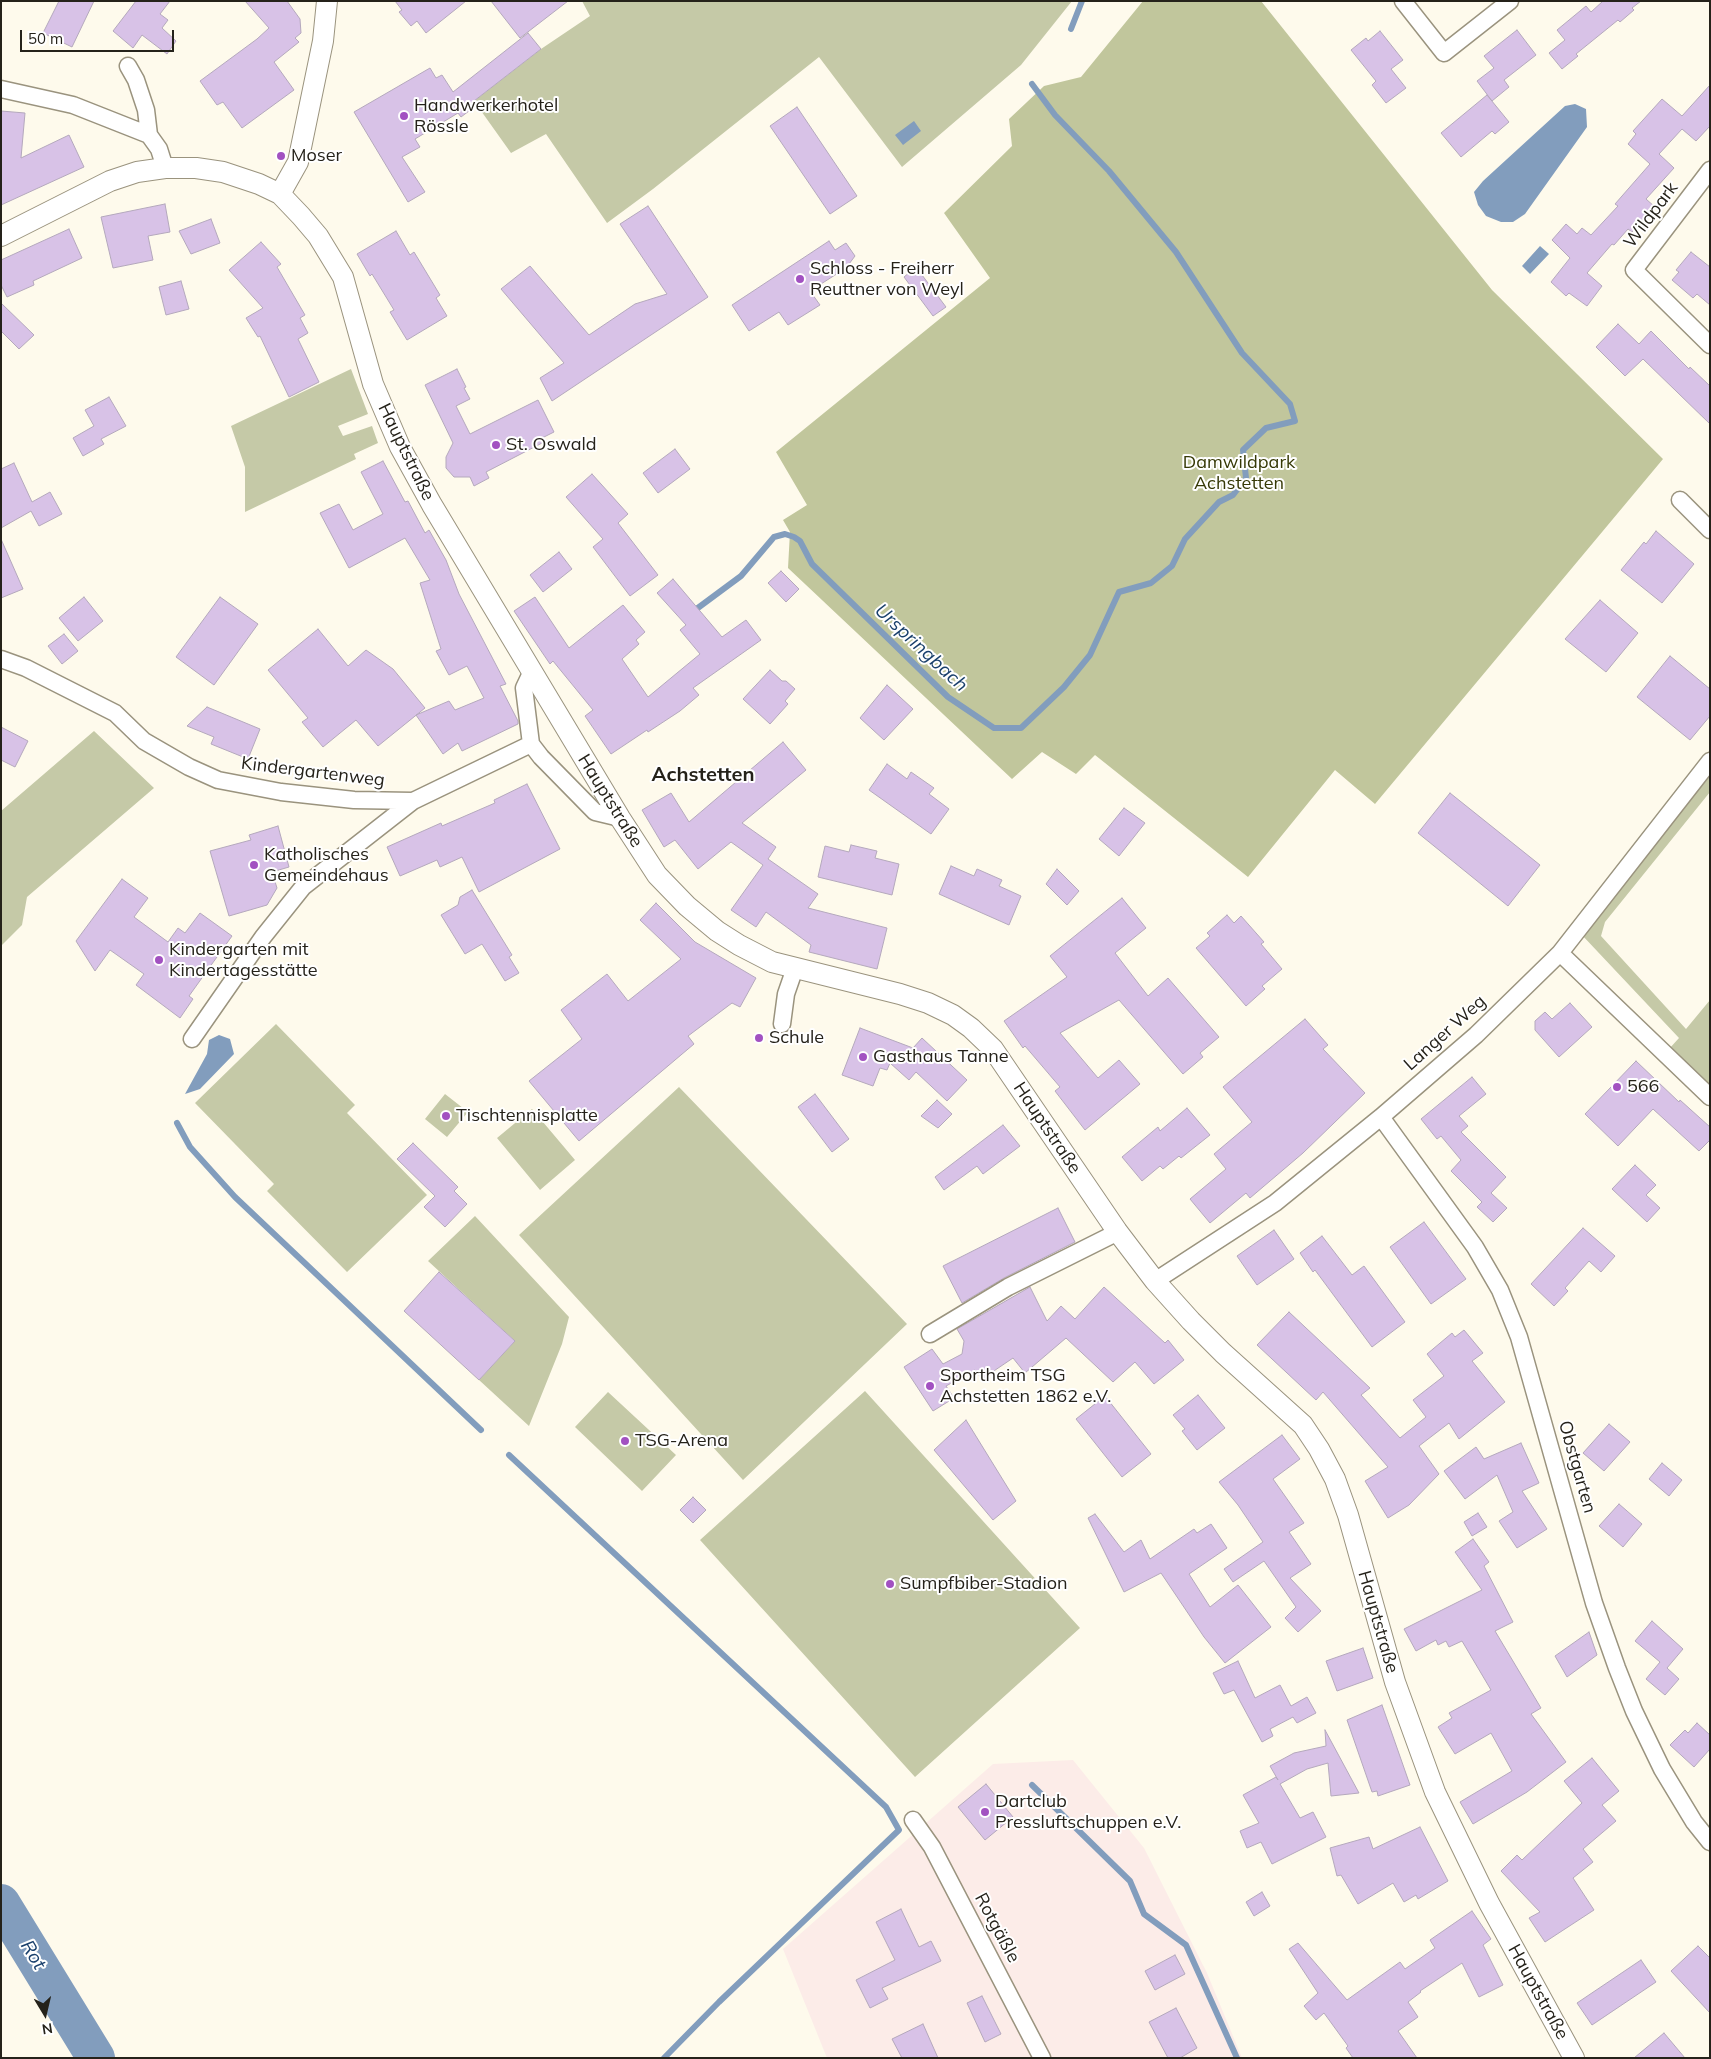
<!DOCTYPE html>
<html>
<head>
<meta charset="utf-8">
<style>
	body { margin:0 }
	#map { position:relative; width:1711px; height:2059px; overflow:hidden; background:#fefaec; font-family:Mulish,sans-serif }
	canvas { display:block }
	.frame { position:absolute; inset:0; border:2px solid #25221a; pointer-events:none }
	.north { position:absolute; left:20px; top:1989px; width:50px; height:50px; -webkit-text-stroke:4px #fff; paint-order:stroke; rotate:171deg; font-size:14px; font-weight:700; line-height:20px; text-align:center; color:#25221a }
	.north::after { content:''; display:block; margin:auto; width:18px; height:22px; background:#25221a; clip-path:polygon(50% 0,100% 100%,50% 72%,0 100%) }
	.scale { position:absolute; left:20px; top:30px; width:154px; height:22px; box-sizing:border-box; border:2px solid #25221a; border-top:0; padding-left:6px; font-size:15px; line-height:18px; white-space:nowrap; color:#25221a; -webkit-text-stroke:4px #fff; paint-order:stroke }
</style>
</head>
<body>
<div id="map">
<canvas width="1711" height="2059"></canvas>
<div class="frame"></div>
<div class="north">N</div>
<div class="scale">50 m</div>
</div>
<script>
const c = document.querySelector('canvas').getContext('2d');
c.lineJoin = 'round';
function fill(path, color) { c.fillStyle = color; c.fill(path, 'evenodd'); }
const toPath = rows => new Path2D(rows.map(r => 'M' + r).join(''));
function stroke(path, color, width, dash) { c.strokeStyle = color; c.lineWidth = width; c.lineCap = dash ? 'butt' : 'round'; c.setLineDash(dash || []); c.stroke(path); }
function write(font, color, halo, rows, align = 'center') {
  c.font = font + ' Mulish,sans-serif'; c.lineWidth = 4; c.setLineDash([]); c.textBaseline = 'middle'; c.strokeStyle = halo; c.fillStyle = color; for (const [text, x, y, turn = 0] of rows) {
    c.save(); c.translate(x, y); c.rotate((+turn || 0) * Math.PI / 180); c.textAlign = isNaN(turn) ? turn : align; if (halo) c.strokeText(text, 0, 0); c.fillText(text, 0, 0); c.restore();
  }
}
fill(toPath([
	[1073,1760,1144,1848,1207,1973,1242,2058,827,2058,783,1949,993,1764]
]), '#fcece8');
fill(toPath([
	[582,1,1072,1,1021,65,902,167,819,57,653,189,607,223,546,134,511,153,474,101,541,49,590,16],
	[351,369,368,414,338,426,343,436,372,426,378,443,354,454,356,459,245,512,245,467,231,426],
	[94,731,154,788,27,897,22,925,1,946,1,811],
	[1710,776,1710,792,1605,922,1601,936,1686,1029,1710,1000,1710,1089,1669,1049,1679,1038,1581,934],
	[276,1024,355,1105,347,1113,427,1195,347,1272,267,1191,274,1184,195,1103],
	[679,1087,907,1324,743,1480,519,1235],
	[445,1094,468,1112,447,1137,425,1119],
	[532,1109,575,1160,540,1190,497,1138],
	[475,1216,569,1317,562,1344,529,1426,479,1380,515,1341,428,1261],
	[865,1391,1080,1628,915,1777,700,1540],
	[608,1392,676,1455,642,1491,575,1427]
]), '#c5c9a7');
fill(toPath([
	[1143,1,1261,1,1492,290,1663,459,1375,804,1335,770,1248,877,1095,755,1076,774,1042,752,1012,779,788,568,790,532,783,520,807,505,776,452,990,278,944,213,1012,146,1009,119,1044,86,1081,77]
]), '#c1c69c');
fill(toPath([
	[1575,104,1586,109,1587,127,1525,214,1513,222,1501,222,1486,216,1478,205,1474,192,1483,181,1565,106],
	[914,121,921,131,903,145,895,135],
	[1540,246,1549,254,1530,274,1522,266],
	[219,1035,230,1039,234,1054,200,1089,185,1094,207,1054,209,1040]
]), '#829dbd');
stroke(toPath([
	[1071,29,1082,1],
	[691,613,741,576,774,537,785,534,794,537,800,541,812,564,948,697,994,728,1021,728,1064,687,1090,655,1119,592,1151,583,1172,566,1185,539,1219,502,1233,495,1246,478,1243,450,1266,428,1295,421,1290,404,1242,353,1176,252,1109,171,1055,115,1032,84],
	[177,1123,190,1147,235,1197,481,1430],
	[509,1455,886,1807,899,1830,719,2002,664,2058],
	[1032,1785,1130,1881,1144,1914,1186,1945,1237,2058]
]), '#829dbd', 6);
stroke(toPath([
	[1,1903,96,2058]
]), '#829dbd', 38);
const building = toPath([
	[59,1,94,1,72,47,43,33,59,1],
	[136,1,170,1,160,14,168,20,162,28,176,41,167,54,142,35,133,48,113,31,136,1],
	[245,1,287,1,300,19,301,33,295,38,299,42,274,62,294,90,242,128,223,102,217,105,200,81,257,39,269,28,245,1],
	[395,1,466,1,426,33,417,21,411,26,399,12,402,10,395,1],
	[491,1,568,1,520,38,491,1],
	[1603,1,1641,1,1632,8,1634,10,1620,22,1618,20,1576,54,1578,56,1562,69,1549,53,1565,40,1557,30,1586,6,1591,12,1603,1],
	[1517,30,1536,55,1504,80,1509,87,1492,101,1477,81,1494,68,1484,56,1517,30],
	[1380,31,1403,60,1391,69,1406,88,1386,103,1372,85,1376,81,1351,50,1366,38,1368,41,1380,31],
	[528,33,541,49,474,101,477,105,461,117,458,113,415,139,420,147,402,157,425,192,408,202,354,112,430,68,436,78,442,75,453,92,528,33],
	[1710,85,1710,126,1696,141,1682,129,1659,154,1674,168,1646,199,1655,207,1632,232,1628,229,1614,245,1612,244,1587,273,1602,286,1587,306,1569,293,1566,296,1551,282,1570,258,1552,240,1566,224,1577,234,1582,228,1591,235,1618,206,1615,204,1650,164,1628,144,1636,134,1633,131,1662,99,1682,116,1710,85],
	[1487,95,1509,122,1495,134,1492,131,1461,157,1441,133,1487,95],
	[797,107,857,196,830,214,770,126,797,107],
	[1,111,25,113,21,158,69,135,84,167,1,205,1,111],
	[165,204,170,232,148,236,153,260,113,268,101,217,165,204],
	[648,206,708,297,552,401,540,378,564,363,501,289,530,266,589,335,635,304,667,294,620,224,648,206],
	[211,219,220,243,191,254,179,231,211,219],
	[69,229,82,258,33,281,34,285,7,297,1,285,1,260,69,229],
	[396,231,410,255,414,252,440,295,436,298,447,316,407,340,390,312,394,310,372,274,370,276,357,254,396,231],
	[829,241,835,250,846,243,855,256,846,268,810,291,820,305,788,325,779,312,749,331,732,305,829,241],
	[261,242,281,264,277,267,305,315,300,318,308,333,298,339,319,382,289,397,260,336,258,337,246,318,263,308,229,270,261,242],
	[1691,252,1710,267,1710,305,1697,294,1693,298,1672,280,1679,272,1676,270,1691,252],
	[916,267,946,307,933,316,904,277,916,267],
	[181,281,189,309,166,315,159,287,181,281],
	[1,303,34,335,19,349,1,331,1,303],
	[1618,324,1639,344,1651,331,1689,369,1690,367,1710,386,1710,424,1643,359,1625,376,1596,347,1618,324],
	[457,369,466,387,464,388,470,399,456,406,470,434,538,400,554,432,542,438,544,442,486,472,489,478,474,486,470,477,454,477,446,468,446,457,453,443,425,385,457,369],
	[109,397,126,426,101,439,104,444,83,456,73,438,94,426,85,410,109,397],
	[675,449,690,469,658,493,643,473,675,449],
	[383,461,405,502,408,501,425,533,429,530,446,560,459,594,506,684,500,686,518,721,518,724,462,751,458,743,443,754,416,715,449,701,455,710,484,698,467,666,449,675,436,651,441,649,420,583,430,580,405,538,349,568,320,513,339,504,353,530,383,514,361,472,383,461],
	[14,463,32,502,50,492,62,514,39,526,31,511,1,528,1,469,14,463],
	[592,474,628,514,618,523,658,575,630,596,593,547,603,539,566,497,592,474],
	[1656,531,1694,564,1662,603,1621,570,1644,542,1646,544,1656,531],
	[1,539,23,589,1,598,1,539],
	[559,552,572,569,543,592,530,575,559,552],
	[781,571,799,589,786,602,768,583,781,571],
	[673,579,722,637,746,620,761,640,693,688,699,695,680,711,648,732,647,730,611,754,585,716,593,710,553,661,550,664,514,611,535,597,569,648,623,605,645,632,636,640,639,644,622,659,648,697,700,654,680,630,686,625,657,593,673,579],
	[84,597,103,621,78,641,59,618,84,597],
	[220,597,258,624,214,685,176,657,220,597],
	[1600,600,1638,633,1606,672,1565,639,1600,600],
	[318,629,348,666,366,650,393,669,425,708,378,746,356,720,323,747,302,722,308,718,268,670,318,629],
	[64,634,78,651,62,664,48,646,64,634],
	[1670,656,1710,689,1710,716,1690,740,1637,697,1670,656],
	[770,670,782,681,786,681,795,689,785,701,788,704,770,724,743,699,770,670],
	[887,685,913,709,884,740,860,718,887,685],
	[207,707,260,729,248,759,211,744,214,737,187,726,207,707],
	[1,727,28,741,15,767,1,760,1,727],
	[783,742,806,770,742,823,776,847,768,859,818,894,808,908,887,928,877,969,809,952,811,945,766,912,756,927,731,910,763,865,731,842,698,869,675,840,664,847,642,810,671,793,689,822,783,742],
	[887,764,907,779,911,772,934,788,929,794,949,809,931,834,869,790,887,764],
	[527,784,560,849,479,892,462,857,440,867,437,860,400,876,387,847,441,823,442,826,495,803,494,800,527,784],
	[1450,793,1540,865,1508,906,1418,833,1450,793],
	[1124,808,1145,823,1119,856,1099,839,1124,808],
	[278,826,289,867,272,872,277,888,267,905,229,916,210,851,251,840,249,835,278,826],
	[851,845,877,851,875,858,899,864,892,895,818,877,825,846,849,852,851,845],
	[951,866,974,876,977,869,1002,880,999,886,1021,896,1009,925,939,894,951,866],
	[1057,869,1079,891,1067,905,1046,884,1057,869],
	[122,879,148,898,134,917,168,942,178,928,185,933,200,913,232,936,189,996,193,999,180,1018,136,985,144,974,110,950,95,971,76,941,122,879],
	[472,890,512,955,509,957,519,973,505,981,482,944,465,954,441,915,458,905,460,897,472,890],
	[1122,898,1146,928,1115,953,1148,996,1168,978,1219,1037,1200,1053,1203,1057,1183,1074,1119,1000,1060,1033,1098,1078,1119,1060,1140,1084,1085,1130,1055,1091,1060,1087,1025,1046,1023,1048,1004,1021,1067,977,1050,956,1122,898],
	[656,903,695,942,756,978,740,1007,732,1003,688,1036,694,1044,579,1141,529,1081,582,1039,561,1010,607,974,628,1001,681,959,640,920,656,903],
	[1227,915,1234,923,1241,916,1264,942,1261,944,1282,969,1262,986,1265,989,1246,1006,1196,948,1210,936,1207,933,1227,915],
	[1570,1003,1592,1027,1559,1057,1535,1030,1535,1021,1545,1012,1552,1019,1570,1003],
	[1305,1019,1328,1045,1323,1049,1365,1093,1303,1153,1250,1198,1246,1193,1210,1223,1190,1199,1226,1169,1214,1154,1252,1122,1223,1087,1305,1019],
	[860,1028,913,1048,922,1038,967,1080,947,1101,916,1072,909,1080,890,1063,887,1070,880,1068,873,1086,842,1075,860,1028],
	[1636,1061,1679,1102,1680,1100,1710,1127,1710,1140,1699,1151,1653,1109,1618,1146,1585,1114,1636,1061],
	[1472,1077,1486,1094,1459,1116,1468,1126,1461,1132,1506,1177,1491,1193,1507,1208,1493,1222,1477,1207,1482,1202,1451,1171,1461,1160,1441,1136,1437,1139,1421,1119,1472,1077],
	[815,1094,849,1139,832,1152,798,1107,815,1094],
	[937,1100,952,1114,938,1128,921,1116,937,1100],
	[1187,1108,1210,1135,1181,1158,1179,1156,1163,1169,1160,1166,1142,1181,1122,1157,1158,1127,1160,1131,1187,1108],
	[1003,1125,1020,1146,983,1174,977,1166,944,1190,935,1177,1003,1125],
	[413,1143,458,1187,454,1191,467,1204,445,1227,424,1207,435,1196,397,1159,413,1143],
	[1635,1165,1656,1185,1646,1195,1660,1208,1647,1222,1612,1189,1635,1165],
	[1058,1208,1075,1242,1004,1278,962,1303,943,1266,1058,1208],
	[1424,1222,1466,1279,1431,1304,1390,1247,1424,1222],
	[1583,1228,1615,1256,1601,1272,1589,1261,1565,1288,1568,1291,1554,1306,1531,1284,1583,1228],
	[1274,1230,1294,1259,1257,1285,1237,1256,1274,1230],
	[1322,1236,1352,1275,1364,1266,1405,1322,1372,1347,1315,1270,1313,1272,1300,1253,1322,1236],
	[439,1272,515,1341,479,1380,404,1311,439,1272],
	[1030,1287,1047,1321,1061,1306,1075,1319,1104,1287,1165,1343,1168,1340,1184,1360,1154,1384,1135,1362,1113,1382,1066,1338,1025,1373,1013,1358,982,1379,975,1370,946,1386,954,1398,933,1411,904,1367,932,1349,943,1364,962,1354,964,1341,957,1329,1030,1287],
	[1289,1312,1370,1388,1361,1395,1400,1438,1426,1417,1413,1400,1444,1376,1427,1354,1452,1333,1455,1337,1464,1330,1483,1353,1472,1361,1505,1402,1459,1439,1449,1423,1419,1446,1439,1474,1409,1505,1388,1518,1365,1481,1388,1467,1323,1392,1316,1400,1257,1345,1289,1312],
	[1198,1395,1225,1428,1197,1450,1182,1431,1185,1429,1173,1415,1198,1395],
	[1105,1396,1151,1454,1122,1477,1076,1419,1105,1396],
	[966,1420,1016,1501,993,1520,934,1450,966,1420],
	[1609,1424,1630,1442,1604,1471,1583,1453,1609,1424],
	[1282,1435,1300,1459,1273,1479,1304,1523,1289,1532,1311,1564,1290,1578,1321,1611,1298,1632,1285,1618,1296,1607,1264,1561,1233,1582,1224,1569,1263,1542,1238,1505,1219,1482,1282,1435],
	[1521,1443,1539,1483,1522,1491,1547,1529,1517,1548,1499,1521,1513,1512,1497,1475,1465,1499,1444,1471,1476,1447,1484,1459,1521,1443],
	[1662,1463,1682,1480,1669,1496,1649,1479,1662,1463],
	[693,1497,706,1510,693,1523,680,1510,693,1497],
	[1619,1504,1642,1524,1623,1547,1599,1526,1619,1504],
	[1478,1513,1487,1527,1472,1536,1464,1522,1478,1513],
	[1095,1514,1124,1552,1141,1540,1150,1559,1194,1529,1197,1533,1211,1524,1227,1548,1189,1574,1210,1607,1238,1585,1271,1627,1225,1663,1204,1637,1161,1573,1124,1592,1088,1518,1095,1514],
	[1473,1539,1489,1562,1484,1566,1513,1622,1495,1631,1541,1708,1531,1714,1566,1762,1527,1792,1473,1824,1460,1802,1512,1771,1491,1733,1455,1754,1438,1727,1452,1718,1449,1713,1491,1690,1462,1641,1449,1647,1446,1641,1438,1645,1436,1640,1416,1651,1404,1629,1482,1590,1455,1552,1473,1539],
	[1652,1621,1683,1649,1667,1668,1679,1679,1665,1695,1646,1679,1660,1662,1635,1641,1652,1621],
	[1589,1632,1597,1655,1567,1677,1555,1656,1589,1632],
	[1363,1648,1373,1678,1337,1691,1326,1661,1363,1648],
	[1238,1661,1255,1698,1280,1685,1291,1706,1307,1697,1316,1713,1297,1723,1293,1717,1270,1729,1273,1736,1262,1742,1234,1690,1224,1694,1213,1673,1238,1661],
	[1382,1705,1410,1785,1378,1796,1377,1791,1372,1792,1347,1720,1382,1705],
	[1697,1723,1710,1735,1710,1749,1694,1767,1670,1745,1685,1730,1688,1733,1697,1723],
	[1325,1730,1359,1793,1331,1796,1328,1763,1307,1769,1280,1784,1300,1818,1313,1812,1326,1837,1272,1864,1261,1842,1247,1848,1240,1831,1259,1823,1243,1795,1276,1777,1278,1780,1270,1766,1294,1753,1326,1746,1325,1730],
	[1592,1758,1619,1791,1602,1805,1616,1821,1583,1849,1593,1862,1573,1878,1594,1910,1545,1942,1529,1918,1540,1912,1501,1871,1517,1855,1522,1860,1582,1803,1564,1781,1592,1758],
	[986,1784,1013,1817,985,1840,958,1807,986,1784],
	[1420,1827,1448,1881,1418,1899,1416,1895,1404,1902,1393,1883,1358,1904,1341,1875,1337,1876,1330,1848,1369,1837,1373,1849,1420,1827],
	[1262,1892,1270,1906,1254,1916,1246,1902,1262,1892],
	[901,1909,919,1947,931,1941,941,1961,882,1988,888,1999,870,2008,856,1980,895,1960,876,1922,901,1909],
	[1472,1911,1491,1939,1483,1945,1503,1985,1479,1997,1462,1963,1420,1991,1421,1992,1408,2002,1418,2017,1398,2031,1417,2058,1353,2058,1346,2048,1348,2046,1324,2013,1316,2020,1304,2006,1318,1993,1289,1949,1298,1943,1347,2000,1400,1962,1405,1969,1435,1948,1430,1940,1472,1911],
	[1698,1946,1710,1958,1710,2013,1671,1971,1698,1946],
	[1175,1955,1185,1974,1155,1990,1145,1971,1175,1955],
	[1641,1960,1656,1982,1592,2025,1577,2003,1641,1960],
	[982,1996,1001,2034,985,2042,967,2003,982,1996],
	[1176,2008,1197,2048,1180,2058,1168,2058,1149,2022,1176,2008],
	[923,2024,938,2058,902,2058,892,2039,923,2024],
	[1664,2033,1685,2058,1634,2058,1664,2033]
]);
fill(building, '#d8c2e7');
stroke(building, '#b4a8bc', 1);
const minor = toPath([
	[1403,1,1444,53,1510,1],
	[128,66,136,80,146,110,149,135],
	[1,89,73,105,149,135,159,149,165,168],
	[1710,170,1634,270,1710,345],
	[1680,500,1710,530],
	[1,659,26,668,115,713,144,741,189,767,218,780,281,792,354,800,413,801],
	[532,671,524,688,531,744,541,757,595,812,620,818],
	[1560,953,1710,1097],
	[782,1024,786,994,795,968],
	[192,1039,263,937,303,887,413,801,531,744],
	[1381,1117,1475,1247,1500,1290,1519,1337,1594,1603,1617,1668,1634,1711,1662,1769,1694,1822,1710,1842],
	[1155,1281,1275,1203,1381,1117,1476,1035,1560,953,1710,761],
	[930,1334,1008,1287,1118,1232],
	[913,1820,932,1847,1042,2058]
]);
const tertiary = toPath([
	[280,194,298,162,323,41,327,1],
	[1,236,110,181,137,172,165,168,196,168,223,172,259,184,280,194,301,216,318,236,343,277,373,384,400,447,432,505,620,818,657,875,687,906,717,931,739,945,772,962,900,994,928,1003,953,1015,971,1028,993,1049,1117,1231,1155,1281,1191,1321,1223,1353,1303,1425,1319,1449,1335,1479,1348,1515,1395,1682,1435,1792,1489,1903,1574,2058]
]);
stroke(minor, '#9a937e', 19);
stroke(tertiary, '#9a937e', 22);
stroke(minor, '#fff', 16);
stroke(tertiary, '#fff', 20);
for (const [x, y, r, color] of [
	[404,116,5,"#a251c1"],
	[281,156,5,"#a251c1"],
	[800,279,5,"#a251c1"],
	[496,445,5,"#a251c1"],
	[254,865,5,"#a251c1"],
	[159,960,5,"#a251c1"],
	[759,1038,5,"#a251c1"],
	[863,1057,5,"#a251c1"],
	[1617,1087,5,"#a251c1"],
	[446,1116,5,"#a251c1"],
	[930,1386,5,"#a251c1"],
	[625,1441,5,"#a251c1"],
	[890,1584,5,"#a251c1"],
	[985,1812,5,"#a251c1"]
]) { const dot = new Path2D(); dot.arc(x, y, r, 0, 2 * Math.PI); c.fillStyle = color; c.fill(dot); stroke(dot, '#fff', 2); }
write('18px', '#25221a', '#fff', [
	["Handwerkerhotel",414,106],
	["Rössle",414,127],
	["Moser",291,156],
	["Schloss - Freiherr",810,269],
	["Reuttner von Weyl",810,290],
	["St. Oswald",506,445],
	["Katholisches",264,855],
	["Gemeindehaus",264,876],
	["Kindergarten mit",169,950],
	["Kindertagesstätte",169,971],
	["Schule",769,1038],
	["Gasthaus Tanne",873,1057],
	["566",1627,1087],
	["Tischtennisplatte",456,1116],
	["Sportheim TSG",940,1376],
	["Achstetten 1862 e.V.",940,1397],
	["TSG-Arena",635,1441],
	["Sumpfbiber-Stadion",900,1584],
	["Dartclub",995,1802],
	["Pressluftschuppen e.V.",995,1823]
], 'left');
write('18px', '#25221a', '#fff', [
	["Wildpark",1651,215,-53],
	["Hauptstraße",406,452,64],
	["Kindergartenweg",313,772,7],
	["Hauptstraße",610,801,58],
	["Langer Weg",1445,1033,-42],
	["Hauptstraße",1047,1128,56],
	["Obstgarten",1577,1467,74],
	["Hauptstraße",1378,1622,74],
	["Rotgäßle",997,1928,62],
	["Hauptstraße",1538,1992,61]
]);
write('18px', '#363906', '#fff', [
	["Damwildpark",1239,463],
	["Achstetten",1239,484]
]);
write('italic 19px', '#1a406c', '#fff', [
	["Urspringbach",921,648,43],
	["Rot",33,1955,59]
]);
write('bold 20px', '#25221a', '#fff', [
	["Achstetten",703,775]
]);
</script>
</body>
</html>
